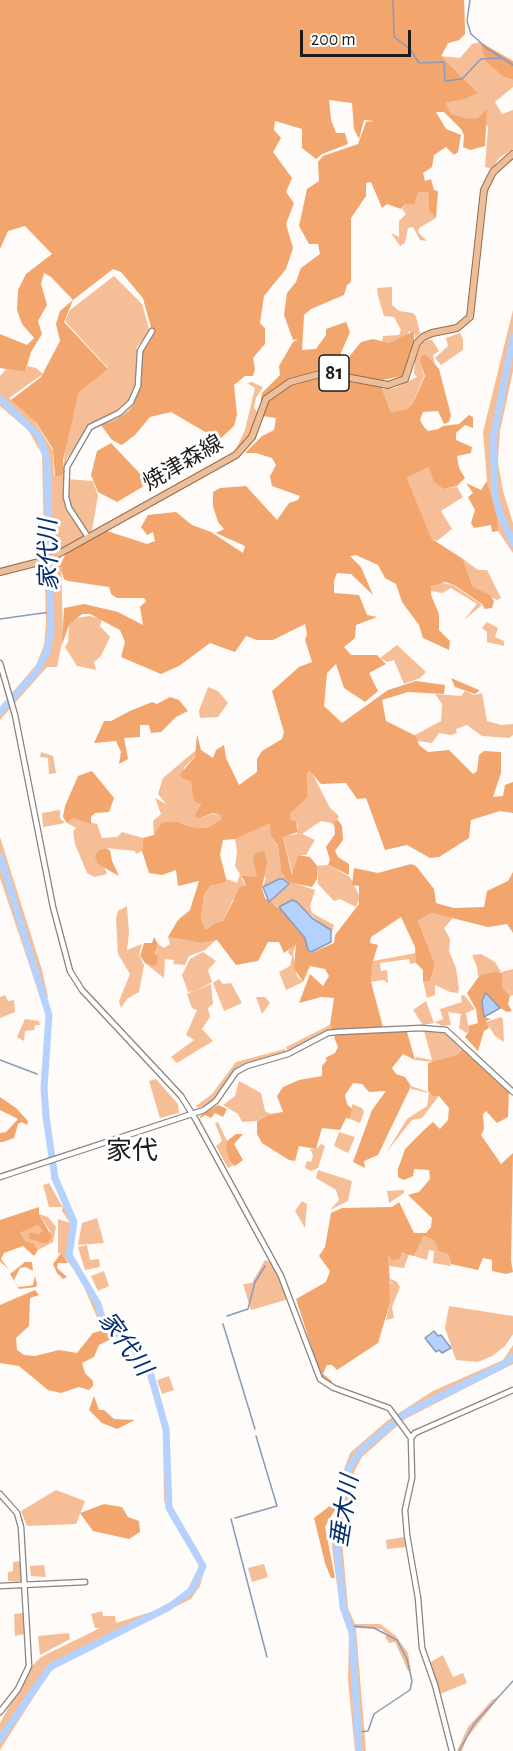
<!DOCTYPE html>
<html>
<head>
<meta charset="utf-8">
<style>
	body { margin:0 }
	#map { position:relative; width:513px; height:1751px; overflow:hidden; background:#fefbf9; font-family:"Alegreya Sans",sans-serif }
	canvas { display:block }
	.scale { position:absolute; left:300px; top:30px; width:111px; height:27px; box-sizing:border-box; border:3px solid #1e1c1a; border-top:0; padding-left:8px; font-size:18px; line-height:21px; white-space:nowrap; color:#1e1c1a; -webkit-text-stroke:4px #fff; paint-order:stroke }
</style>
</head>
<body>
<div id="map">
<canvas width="513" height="1751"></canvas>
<div class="scale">200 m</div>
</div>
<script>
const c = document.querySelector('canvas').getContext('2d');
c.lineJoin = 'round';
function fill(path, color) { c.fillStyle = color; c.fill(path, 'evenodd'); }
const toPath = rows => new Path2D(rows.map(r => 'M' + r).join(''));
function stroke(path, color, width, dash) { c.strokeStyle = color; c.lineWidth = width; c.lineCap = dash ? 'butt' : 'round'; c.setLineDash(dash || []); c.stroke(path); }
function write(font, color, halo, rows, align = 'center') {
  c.font = font + ' "Alegreya Sans","Noto Sans JP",sans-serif'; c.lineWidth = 6; c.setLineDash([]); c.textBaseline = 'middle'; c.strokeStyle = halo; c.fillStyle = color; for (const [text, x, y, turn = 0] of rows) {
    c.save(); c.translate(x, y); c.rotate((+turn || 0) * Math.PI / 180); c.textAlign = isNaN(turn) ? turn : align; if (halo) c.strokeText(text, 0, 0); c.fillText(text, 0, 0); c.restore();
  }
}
fill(toPath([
	[464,0,465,34,459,40,448,43,441,56,460,58,472,44,480,42,486,62,506,78,513,80,513,87,495,102,502,114,513,110,513,149,499,158,492,169,485,167,488,127,480,118,467,120,451,114,444,103,462,100,477,92,444,59,409,38],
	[419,192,429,193,429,209,436,218,419,228,418,232,427,241,420,240,413,227,408,228,405,243,400,246,391,233,399,237,399,221,406,214,402,209,405,204,416,200],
	[166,265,151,416,121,445,114,441,100,425,118,418,129,409,138,392,126,407,89,427,66,460,64,474,65,498,68,513,84,535,61,551,63,637,57,667,47,667,0,720,0,707,36,665,44,645,46,624,42,454,28,430,0,406,0,376,6,369,25,372,27,366,36,368,43,374,9,398,34,419,53,451,54,476,63,474,65,449,79,392,108,368,65,321,70,310,114,276,142,304,150,332,136,348,140,351,153,331,143,298,128,280],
	[392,287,392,305,399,311,413,313,416,316,420,333,415,339,415,334,409,331,406,337,388,343,382,342,383,336,399,335,401,330,394,317,384,316,378,296,377,288],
	[513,310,513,371,500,431,498,462,503,491,513,523,513,553,498,531,487,481,483,432],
	[460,333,463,339,463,350,441,365,435,358,448,346,446,338],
	[427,340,432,340,439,351,433,355,435,365,426,354,420,363,424,376,412,405,407,411,391,412,382,389,395,388,417,377,414,374,415,359,422,343],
	[252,382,263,387,256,398,254,408,257,412,248,440,226,457,236,449,245,430,255,388,247,383],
	[429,467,444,489,457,487,463,497,441,511,452,529,437,541,432,539,407,478],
	[66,479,93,481,98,496,92,530,89,532,70,508,66,495],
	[463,559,478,570,487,570,501,598,497,600,473,587],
	[438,582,453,585,482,605,464,620,477,604,451,588,442,593,431,591,431,586],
	[89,616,102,619,100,626,110,637,101,656,94,662,96,670,77,666,65,647,68,642,69,625,77,618],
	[487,622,498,628,495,637,504,641,504,646,487,642,487,632,482,628],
	[397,645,426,672,420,678,404,684,394,660,387,662,380,658],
	[208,687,218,691,228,703,218,717,200,718,199,711],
	[465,691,474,695,482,693,487,721,501,725,513,724,513,735,509,738,482,736,467,725,456,729,457,733,451,735,439,733,432,743,418,741,413,736,441,721,442,704,435,694,461,696],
	[196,750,195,757,184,767,183,779,191,782,201,804,194,816,198,819,212,814,220,815,221,819,207,828,191,827,180,822,159,830,154,835,153,821,161,814,155,798,166,804,158,794,163,778],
	[41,752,53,756,56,773,49,774,48,758,40,757],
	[311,771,330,808,339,816,335,826,331,823,321,821,302,834,315,840,306,855,298,855,293,876,283,836,297,834,298,827,296,821,290,819,290,814,308,797,307,773],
	[60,810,60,818,65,823,43,827,42,813],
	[73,818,97,824,102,838,117,837,122,832,143,838,142,851,136,854,135,851,106,848,98,864,104,867,107,874,94,877,87,873,75,844,73,831,76,828,67,823],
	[271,822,271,836,278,847,281,870,288,881,315,890,310,906,312,913,334,925,332,932,292,900,279,907,269,902,290,884,279,879,263,887,266,878,255,867,258,877,241,878,246,886,232,901,223,921,215,923,206,930,201,919,204,895,210,886,227,882,227,879,237,883,240,874,235,866,237,851,235,839],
	[0,837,42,970,48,997,42,1003,0,878],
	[328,865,350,877,360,897,356,907,340,899,334,901,318,884,317,866],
	[127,906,129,933,127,950,142,944,139,955,144,965,139,992,127,999,121,1008,119,1001,130,974,118,954,116,918,118,911],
	[432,913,453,918,444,928,450,939,449,951,456,968,459,989,458,993,450,992,435,985,435,995,427,998,423,981,430,981,435,964,418,921],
	[168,937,201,943,217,939,205,950,189,956,185,965,173,964,174,960,165,959,164,978,145,963,153,966,158,944,164,948,170,944],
	[292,944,296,944,293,953,297,976,303,982,286,990,279,972,290,966,292,957,288,952],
	[203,952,216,961,208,970,212,982,195,991,211,984,213,1004,208,1008,210,1017,202,1029,213,1041,177,1063,171,1057,194,1040,186,1035,197,1010,192,1008,187,994,193,991,188,992,182,975,190,959],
	[416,953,416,963,410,964,409,959,380,963,381,971,387,970,388,983,383,980,371,982,373,961],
	[481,954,495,962,501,972,513,969,513,995,510,996,502,987,502,972,478,976,477,967,472,955],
	[219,979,223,984,231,983,242,1003,224,1011,213,983],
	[5,995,8,1001,14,1000,15,1012,0,1018,0,997],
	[464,995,475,1009,466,1013,469,1031,466,1033,459,1028,461,1014,448,1012,451,1025,442,1026,435,1022,443,1019,440,1009,462,1002,461,996],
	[256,997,265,997,270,1003,262,1014],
	[426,1001,434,1023,423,1025,413,1010],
	[501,1017,503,1019,504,1042,495,1036,486,1022],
	[25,1019,39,1021,40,1025,35,1025,34,1030,25,1031,24,1041,17,1037],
	[330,1025,332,1030,287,1051,286,1047],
	[424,1031,445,1033,464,1049,458,1055,434,1062,415,1060,416,1057,432,1060],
	[285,1049,286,1052,239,1066,209,1104,198,1108,196,1106,212,1094,236,1062],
	[156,1079,178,1104,179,1113,160,1118,149,1081],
	[239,1081,261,1093,265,1111,271,1114,257,1121,242,1122,238,1114,223,1105,235,1096],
	[411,1086,439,1096,422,1118,412,1120,407,1126,386,1153,407,1119,427,1106,429,1093,411,1089],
	[352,1104,362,1108,364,1112,360,1123,350,1119],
	[218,1122,227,1141,230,1163,234,1165,228,1168,216,1146,222,1141,215,1123],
	[339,1132,355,1137,348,1153,334,1146],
	[321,1144,325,1146,318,1168,311,1171,305,1168,307,1161,311,1162,313,1155,310,1149,316,1149],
	[51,1165,76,1220,70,1254,83,1274,79,1276,61,1253,58,1254,58,1219,70,1223,62,1211,63,1204,51,1178],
	[318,1170,352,1181,348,1201,330,1210,339,1200,336,1190,316,1178],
	[49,1183,62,1206,62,1207,49,1207,43,1185],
	[404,1190,404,1193,389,1203,387,1191],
	[302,1201,307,1204,305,1228,295,1211],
	[39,1214,48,1217,56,1227,53,1242,38,1250,33,1243,25,1241,19,1236,20,1233,38,1225,44,1231,39,1234,29,1232,45,1244,50,1231],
	[97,1218,104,1243,78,1245,82,1223],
	[424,1236,435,1240,448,1254,451,1266,433,1263,434,1251,429,1250,427,1260,414,1256],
	[87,1245,90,1260,99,1259,100,1267,85,1270,78,1247],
	[388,1253,409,1254,404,1268,389,1266,390,1279,396,1281,400,1287,392,1307,394,1318,386,1320,390,1303,388,1282,395,1285,388,1281],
	[265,1260,270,1262,289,1299,251,1310,243,1284,252,1283],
	[104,1271,109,1286,98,1291,91,1276],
	[84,1277,96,1295,108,1323,127,1336,153,1374,169,1431,172,1506,201,1556,205,1565,203,1575,200,1586,191,1599,59,1665,49,1673,0,1750,0,1723,30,1668,41,1657,100,1628,95,1628,91,1614,102,1611,103,1616,115,1616,116,1623,154,1611,185,1594,199,1567,190,1546,168,1513,164,1500,163,1426,145,1369,127,1343,102,1329,80,1278],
	[449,1306,513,1316,513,1334,505,1346,492,1356,478,1362,456,1360,445,1328],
	[513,1345,513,1364,405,1419,362,1457,354,1472,342,1540,348,1608,355,1624,380,1624,396,1636,408,1653,411,1671,408,1671,395,1642,389,1643,385,1637,388,1635,381,1629,356,1628,366,1751,355,1751,348,1680,349,1634,340,1607,332,1548,332,1528,342,1475,350,1453,388,1420,433,1391,503,1360],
	[169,1376,174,1390,162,1394,157,1380],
	[56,1490,85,1501,76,1524,27,1526,21,1511],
	[404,1537,406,1547,387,1549,386,1540],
	[21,1561,24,1582,8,1581,8,1572,13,1571,13,1562],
	[264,1564,268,1577,252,1582,248,1568],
	[44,1565,46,1577,31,1576,30,1566],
	[23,1613,24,1634,15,1636,14,1614],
	[69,1633,70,1639,40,1655,38,1636],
	[443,1655,453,1677,463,1673,467,1683,440,1694,429,1663],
	[500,1696,467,1738,462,1751,457,1751,468,1727,492,1700]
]), '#f5be97');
fill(toPath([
	[0,0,464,0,465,34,459,40,448,43,441,56,478,93,462,100,445,103,451,114,468,119,478,118,487,109,485,146,470,150,463,147,464,135,461,129,444,112,436,112,446,129,461,135,458,152,454,155,446,147,434,155,432,167,423,173,425,181,431,179,434,190,438,191,436,218,429,210,429,193,419,192,414,204,405,204,401,209,387,204,382,208,371,182,366,183,366,196,351,218,351,282,347,285,344,295,311,309,304,315,302,350,316,349,326,335,326,329,346,322,350,332,337,362,345,362,361,342,373,339,389,343,414,331,414,342,402,376,382,380,382,389,391,412,406,410,412,405,425,376,420,363,421,356,426,354,439,369,451,415,449,422,444,424,438,411,423,412,420,420,424,427,428,431,438,429,443,426,459,424,469,415,473,417,473,428,465,425,456,433,456,440,472,447,471,453,457,456,459,468,465,478,457,486,444,489,434,482,429,467,407,478,432,539,463,559,473,587,490,595,494,601,492,608,485,609,482,604,454,585,445,582,431,586,431,595,439,614,439,630,450,641,449,650,423,638,419,625,402,602,396,584,385,578,378,565,356,555,350,556,361,567,373,595,351,574,337,573,334,581,334,593,359,595,367,615,377,617,356,625,355,638,344,647,351,655,377,655,386,664,369,673,378,691,365,702,344,688,336,664,327,673,324,706,342,723,388,690,416,681,445,685,444,694,408,692,382,700,386,721,416,736,419,745,428,752,449,750,473,774,477,771,479,755,484,751,501,752,501,773,493,797,503,796,505,785,513,782,513,813,500,811,471,820,469,838,439,857,430,858,407,845,385,850,366,798,357,799,346,783,321,784,310,771,307,773,308,797,290,814,290,819,296,821,298,832,283,837,292,875,298,855,310,857,317,866,317,879,312,887,288,882,281,871,278,846,271,836,270,823,235,839,223,840,220,855,227,882,210,886,204,895,201,919,206,930,215,923,223,921,240,887,246,886,242,876,257,877,253,858,255,853,264,851,267,862,262,888,265,898,287,914,305,938,311,953,334,943,335,935,359,904,359,886,352,885,354,868,378,873,411,864,416,866,434,889,436,903,454,908,484,907,487,891,508,881,513,872,513,933,507,924,488,927,432,913,418,921,435,964,430,981,423,981,423,970,416,963,415,947,401,917,371,937,370,943,378,945,373,961,371,982,383,1027,332,1030,330,1025,334,998,321,997,299,1003,310,974,323,986,329,976,325,969,310,966,303,982,294,968,296,944,284,953,279,942,268,942,258,961,236,965,217,940,201,943,168,937,178,920,190,910,199,881,178,886,176,870,162,875,149,873,142,851,143,838,154,835,161,824,165,822,179,822,191,827,207,828,221,819,220,815,213,813,198,819,194,816,201,804,194,801,191,782,183,779,180,774,195,757,197,734,201,750,213,758,216,750,224,745,226,758,239,785,257,772,257,759,262,751,282,739,284,732,272,691,299,667,312,662,305,640,307,634,305,624,273,640,257,640,246,636,235,652,210,643,179,666,161,674,121,657,125,642,120,630,90,614,82,614,69,625,62,645,64,608,84,604,118,612,143,625,140,607,146,601,144,598,117,598,111,594,109,587,68,581,64,579,60,566,65,555,91,536,107,531,147,544,155,541,153,532,147,535,141,527,148,515,176,512,192,525,211,532,243,553,245,546,216,533,224,529,218,522,213,506,213,492,220,488,246,486,277,520,289,503,298,500,300,496,272,486,270,476,276,465,272,458,256,453,245,453,262,436,274,430,276,418,262,416,261,399,262,393,280,375,279,366,293,342,298,339,293,340,284,315,287,293,296,282,301,268,320,254,318,244,309,244,299,226,307,189,319,181,318,162,323,156,358,144,366,122,374,121,364,120,359,139,354,129,352,103,329,100,331,120,336,133,345,133,348,144,322,154,316,159,302,148,302,129,275,121,274,130,281,138,273,152,292,178,286,192,294,203,286,224,293,248,286,269,264,296,260,323,265,328,265,344,253,358,255,369,253,376,245,376,234,385,237,415,234,426,219,440,171,412,150,417,135,435,122,445,111,439,102,425,112,422,130,411,136,400,140,361,152,331,143,298,121,272,113,269,73,300,64,322,108,369,79,392,63,460,64,474,55,477,53,449,36,422,11,400,41,377,60,341,56,324,60,311,73,300,51,277,44,273,41,284,47,305,38,321,42,334,31,352,25,372,0,368,0,334,27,345,34,338,22,324,17,310,18,290,26,274,52,254,25,226,8,231,0,249],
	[480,42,513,61,513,80,504,77,486,62],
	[111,443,149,483,117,502,98,492,91,475,97,451],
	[487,481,497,518,498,531,492,532,491,525,474,528,471,523,475,510,468,497,473,493,466,483,481,490],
	[451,678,479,690,479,691,475,694,455,687],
	[170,697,179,700,188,711,176,717,161,732,151,733,149,725,140,725,140,737,124,738,128,759,119,764,121,752,116,741,94,743,104,721,111,721,130,711,152,702,157,704],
	[92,771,114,798,109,812,95,813,91,817,91,824,73,818,67,823,63,817,65,806,78,776],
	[338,820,342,826,343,840,335,851,338,857,349,864,349,875,328,865,330,860,326,847,335,834,334,822],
	[106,848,110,850,112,861,119,876,98,864,95,857,98,851],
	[154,937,158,944,155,954,158,957,157,964,153,966,145,963,140,956,144,943,152,943],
	[496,972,502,973,502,987,510,996,508,1004,512,1011,507,1012,500,1008,491,998,482,1001,484,1017,491,1019,486,1021,489,1028,484,1031,478,1051,465,1037,469,1031,468,1026,478,1023,476,1009,467,993,480,975],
	[373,1031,407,1032,415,1060,403,1054,392,1068,396,1074,405,1077,411,1086,378,1155,364,1161,365,1168,353,1162,372,1110,386,1091,369,1092,362,1084,353,1083,345,1095,347,1104,352,1109,350,1119,346,1118,340,1130,322,1128,316,1149,299,1146,295,1161,289,1160,262,1143,257,1134,257,1121,271,1114,283,1112,277,1096,283,1087,299,1080,322,1076,322,1066,327,1060,325,1058,335,1053,338,1047,334,1037,336,1033],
	[464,1049,509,1090,508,1117,497,1123,486,1111,483,1114,484,1129,481,1135,501,1164,513,1153,511,1261,513,1272,506,1274,492,1271,492,1260,483,1258,478,1270,451,1264,448,1254,439,1251,434,1240,424,1236,414,1256,402,1253,399,1259,392,1260,388,1254,390,1303,378,1343,337,1370,332,1365,327,1365,323,1374,333,1382,328,1383,321,1377,296,1299,326,1282,330,1271,319,1256,325,1247,331,1213,342,1208,392,1207,399,1202,414,1233,426,1233,431,1227,432,1218,408,1195,419,1192,430,1179,429,1170,414,1169,413,1176,404,1180,398,1177,398,1169,405,1149,426,1128,433,1122,440,1129,448,1120,449,1108,439,1096,433,1096,428,1091,428,1063,457,1055],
	[0,1097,16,1108,28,1121,27,1125,22,1122,18,1124,14,1138,3,1142,0,1142,0,1133,6,1132,18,1119,0,1110],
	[218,1105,227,1109,223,1117,215,1113,211,1118,205,1115,201,1118,203,1125,200,1116],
	[236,1134,243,1134,234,1144,243,1160,235,1166,230,1162,226,1148,227,1141],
	[39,1207,39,1214,52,1237,46,1244,28,1238,30,1232,39,1234,43,1231,38,1225,20,1233,25,1241,33,1243,38,1250,34,1256,23,1246,4,1253,1,1259,9,1270,0,1261,0,1220],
	[61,1253,68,1263,58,1263,57,1268,67,1277,63,1279,57,1273,53,1264],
	[25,1262,32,1262,33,1271,26,1267,20,1268,14,1280,18,1287,28,1286,33,1285,35,1276,37,1284,36,1287,19,1289,10,1274],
	[35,1290,39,1295,30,1298,29,1326,16,1338,17,1350,24,1355,35,1356,59,1350,77,1353,93,1333,103,1330,115,1337,99,1345,94,1357,82,1363,85,1373,93,1381,93,1386,89,1390,79,1387,61,1393,48,1390,19,1366,0,1363,0,1305],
	[94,1396,99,1410,104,1410,114,1419,135,1420,117,1429,102,1423,89,1410],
	[335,1502,336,1508,325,1527,335,1578,331,1578,325,1563,314,1518],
	[104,1504,122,1507,128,1517,139,1521,140,1532,129,1539,93,1531,80,1513]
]), '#f2a56c');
const water = toPath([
	[279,879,283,879,289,884,269,902,263,887,279,879],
	[292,900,297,902,312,918,331,930,331,942,311,952,308,950,305,938,279,907,292,900],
	[486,993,500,1008,484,1017,482,1001,486,993],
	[434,1331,438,1336,441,1335,451,1348,442,1353,439,1350,436,1352,425,1338,434,1331]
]);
fill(water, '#b5d2ff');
stroke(water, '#889bba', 1.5);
stroke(toPath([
	[393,0,394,37,410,49,419,63,444,62,445,81,462,79,481,59,501,58],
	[470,0,467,21,471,34,488,49,513,65],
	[0,619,50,612],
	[0,1060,37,1074],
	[42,1075,45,1075],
	[227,1316,248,1309,255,1282,265,1266],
	[223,1324,255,1429],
	[235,1518,277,1506,256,1436],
	[231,1519,267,1657],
	[350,1626,374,1628,397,1640,407,1659,412,1681,410,1690,374,1714,368,1731,358,1732],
	[459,1751,474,1724,513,1681]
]), '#889bba', 1.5);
stroke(toPath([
	[513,337,493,439,495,494,500,514,513,543],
	[0,399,39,436,47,459,51,631,47,651,37,671,0,712],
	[0,856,49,1015,44,1088,46,1117,55,1178,74,1222,69,1255,98,1304,103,1322,128,1341,150,1372,166,1429,169,1508,203,1566,192,1590,169,1607,50,1667,0,1739],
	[359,1751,352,1632,343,1607,337,1547,338,1521,349,1468,361,1450,406,1413,503,1365,513,1357]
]), '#b5d2ff', 7);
const tertiary = toPath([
	[88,537,69,508,66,497,67,467,90,427,119,413,131,402,138,386,140,351,152,331],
	[0,663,15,715,53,907,70,971,82,990,181,1096,196,1120,281,1276,320,1379,334,1388,389,1408,411,1438,412,1478,405,1510,407,1535,418,1598,422,1648,435,1685,452,1751],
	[0,1177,204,1110,216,1101,236,1072,247,1066,288,1054,328,1033,337,1032,421,1028,446,1030,513,1092],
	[411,1438,415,1433,513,1390],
	[0,1494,17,1513,21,1527,29,1666,18,1689,0,1712],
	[0,1586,85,1582]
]);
const primary = toPath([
	[0,572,43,561,62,552,236,455,252,437,266,399,290,382,324,373,388,385,405,379,417,343,423,337,432,333,457,328,470,317,484,190,493,172,513,154]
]);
stroke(tertiary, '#8a837e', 7);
stroke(primary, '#9c6a44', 8);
stroke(tertiary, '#fff', 4.5);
stroke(primary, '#ecbf9c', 6);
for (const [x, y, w] of [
	[334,373,30]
]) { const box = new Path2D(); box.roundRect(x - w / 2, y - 18, w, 36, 4.5); c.fillStyle = '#fff'; c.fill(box); stroke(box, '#1e1c1a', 1.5); }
write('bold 21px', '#1e1c1a', null, [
	["81",334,373]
]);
write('22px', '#1e1c1a', '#fff', [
	["焼津森線",183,463,-30]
]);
write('italic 24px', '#042e6d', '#fff', [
	["家代川",49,555,-91],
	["家代川",125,1344,54],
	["垂木川",345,1511,-81]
]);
write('26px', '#1e1c1a', '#fff', [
	["家代",132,1151]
]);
</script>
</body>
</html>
